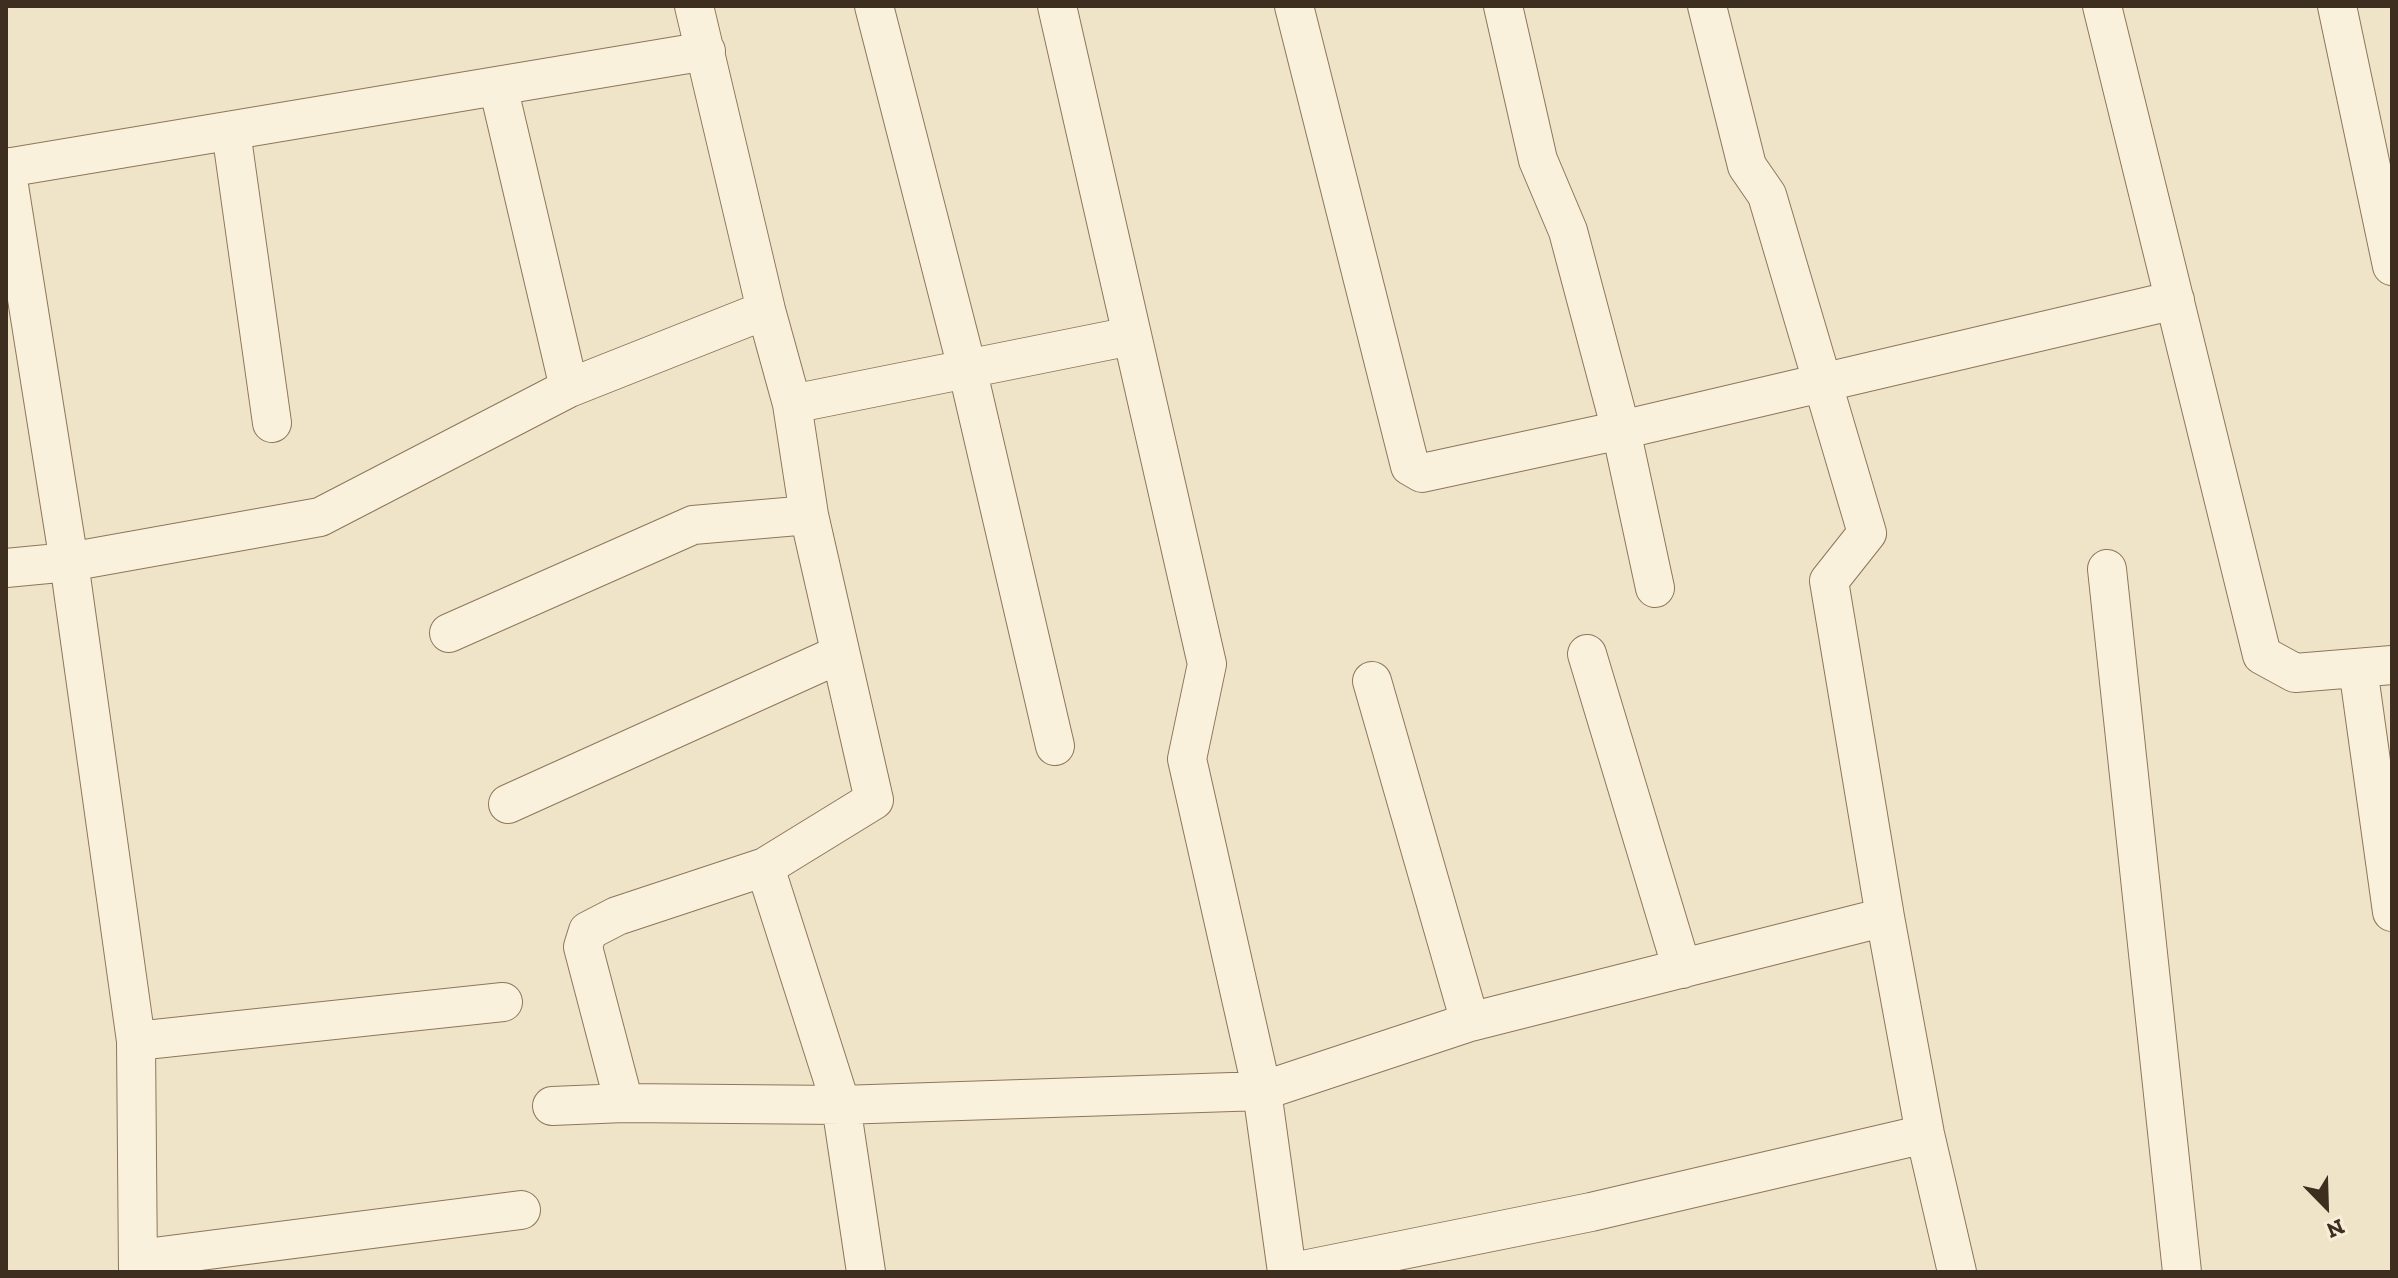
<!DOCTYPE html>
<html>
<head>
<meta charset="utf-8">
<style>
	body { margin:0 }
	#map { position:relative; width:2398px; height:1278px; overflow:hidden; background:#f0e4c8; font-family:"Zilla Slab",serif }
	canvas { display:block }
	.frame { position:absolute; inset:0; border:8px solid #3d2e20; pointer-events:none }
	.north { position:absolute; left:2286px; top:1166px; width:80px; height:80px; -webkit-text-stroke:6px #f7eed8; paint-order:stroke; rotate:157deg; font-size:22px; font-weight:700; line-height:32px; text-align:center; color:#3d2e20 }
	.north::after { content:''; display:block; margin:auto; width:28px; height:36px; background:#3d2e20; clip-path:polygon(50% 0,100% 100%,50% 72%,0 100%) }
</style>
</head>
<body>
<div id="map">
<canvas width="2398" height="1278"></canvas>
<div class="frame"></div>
<div class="north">N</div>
</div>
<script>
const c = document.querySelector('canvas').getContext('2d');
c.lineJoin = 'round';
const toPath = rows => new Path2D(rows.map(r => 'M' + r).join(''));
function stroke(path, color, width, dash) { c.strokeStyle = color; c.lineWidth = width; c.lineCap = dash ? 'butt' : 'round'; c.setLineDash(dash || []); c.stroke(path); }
const minor = toPath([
	[694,6,766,310,792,404,809,515,874,800,765,867,841,1105,866,1272],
	[874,6,967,368,1055,746],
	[1057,6,1207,664,1187,759,1262,1091,1287,1272],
	[1294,6,1410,466,1422,473,1621,430,2175,300],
	[1503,6,1538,160,1568,231,1621,430,1655,588],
	[1707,6,1747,166,1767,195,1867,533,1829,581,1885,917,1925,1134,1957,1272],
	[2102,6,2262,655,2295,673,2392,665],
	[2337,6,2392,266],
	[498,86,569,388],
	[231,131,272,423],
	[6,167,69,562,136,1041],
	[6,168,706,51],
	[792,404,1131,336],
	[6,568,69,562,320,517,569,388,766,310],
	[2107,569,2182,1272],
	[449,633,693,525,809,515],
	[1587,654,1682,969],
	[2358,668,2392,912],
	[1372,681,1470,1022],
	[508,804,840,654],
	[624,1103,583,947,588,931,617,916,765,867],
	[552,1106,624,1103,841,1105,1262,1091,1470,1022,1885,917],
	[138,1259,521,1210],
	[138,1272,136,1041,503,1002],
	[1293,1272,1591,1212,1925,1134]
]);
stroke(minor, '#8d765c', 40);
stroke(minor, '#faf1dc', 38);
</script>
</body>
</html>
